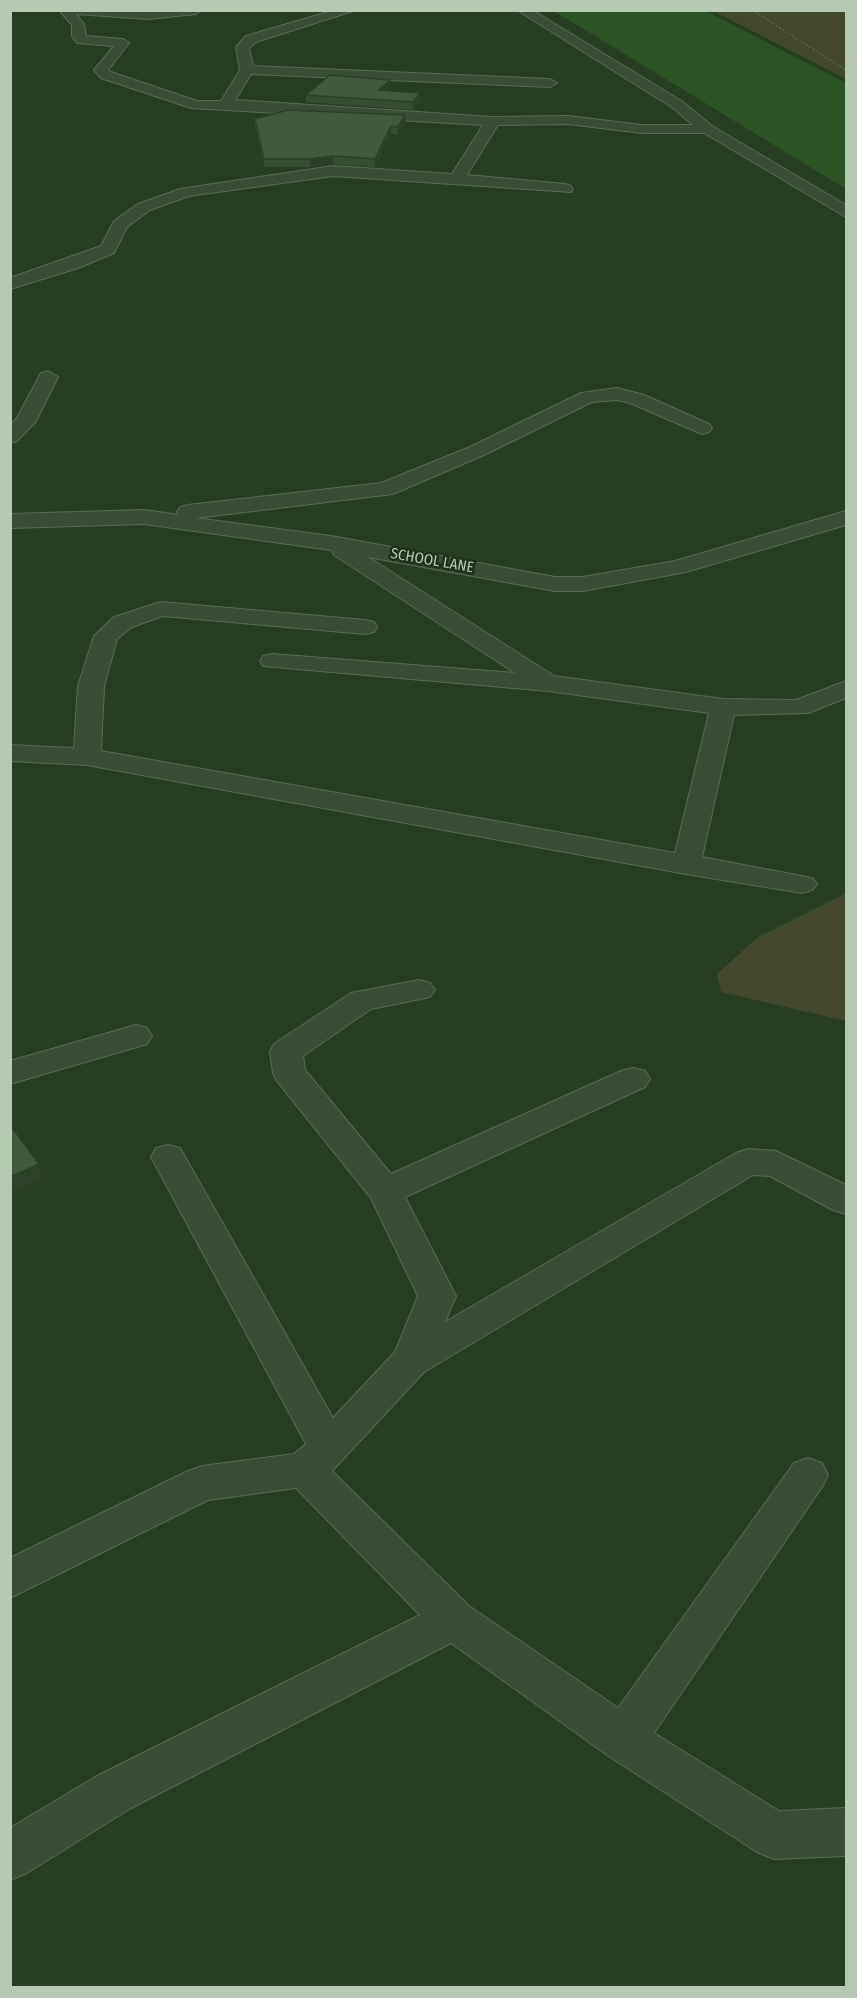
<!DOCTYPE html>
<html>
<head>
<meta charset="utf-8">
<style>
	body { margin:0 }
	#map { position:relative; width:857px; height:1998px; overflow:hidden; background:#273e23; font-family:"Fira Sans Condensed",sans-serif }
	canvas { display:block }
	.frame { position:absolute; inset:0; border:12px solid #b5c9b3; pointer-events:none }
</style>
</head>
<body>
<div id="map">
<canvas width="857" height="1998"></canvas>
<div class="frame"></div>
</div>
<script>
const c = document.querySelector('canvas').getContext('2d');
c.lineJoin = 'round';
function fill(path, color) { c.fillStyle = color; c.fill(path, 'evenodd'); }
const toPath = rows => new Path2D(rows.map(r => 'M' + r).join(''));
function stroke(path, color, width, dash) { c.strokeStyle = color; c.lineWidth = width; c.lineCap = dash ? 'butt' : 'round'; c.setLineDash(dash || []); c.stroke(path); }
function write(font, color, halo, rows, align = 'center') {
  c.font = font + ' "Fira Sans Condensed",sans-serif'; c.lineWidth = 5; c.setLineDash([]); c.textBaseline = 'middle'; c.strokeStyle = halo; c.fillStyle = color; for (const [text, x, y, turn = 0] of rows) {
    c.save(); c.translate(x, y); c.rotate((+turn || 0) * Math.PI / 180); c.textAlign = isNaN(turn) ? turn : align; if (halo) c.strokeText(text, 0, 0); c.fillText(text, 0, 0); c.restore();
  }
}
fill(toPath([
	[840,10,846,13,846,79,713,11],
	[846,893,846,1021,721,992,717,974,758,937]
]), '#43482f');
fill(toPath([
	[554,11,706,11,846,83,846,189]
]), '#2d5326');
const minor = toPath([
	[59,10,202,10,196,14,148,19,76,14,84,24,86,36,123,39,129,43,108,70,111,72,197,101,221,101,240,70,236,47,246,36,335,10,356,10,256,42,249,48,253,66,550,79,557,83,550,87,251,74,235,100,493,117,568,116,642,125,693,125,673,108,517,10,532,10,683,102,712,126,846,205,846,217,704,133,642,133,568,124,498,125,467,175,565,184,571,186,573,189,571,192,333,176,189,196,150,210,127,227,114,253,78,268,10,289,10,278,101,246,114,221,138,204,180,189,333,166,452,174,483,125,191,108,101,78,94,70,114,46,77,43,72,36,72,25,59,10],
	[48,371,58,377,36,421,17,441,10,443,10,425,17,418,41,373,48,371],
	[617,388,644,395,709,424,712,428,709,432,702,434,630,403,617,400,592,402,484,455,393,494,196,518,331,536,555,577,583,577,675,561,846,511,846,525,686,572,583,591,555,591,368,557,554,676,723,699,796,700,846,681,846,698,808,713,734,715,702,857,812,878,817,884,812,890,802,893,686,874,87,765,10,761,10,745,74,748,78,686,94,636,114,617,161,602,365,620,374,622,377,627,374,632,365,634,163,616,132,627,117,639,104,686,101,751,675,853,709,713,548,691,263,666,260,661,263,656,272,654,515,673,334,555,331,550,144,524,10,528,10,514,144,510,179,515,177,512,180,507,188,505,381,483,470,447,581,393,617,388],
	[419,980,430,983,435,990,430,997,371,1009,303,1056,305,1070,391,1174,621,1071,633,1068,645,1071,650,1079,645,1087,405,1197,456,1296,445,1322,736,1153,748,1149,776,1151,846,1185,846,1214,833,1210,770,1176,753,1175,424,1372,332,1471,469,1606,618,1708,794,1463,808,1458,822,1463,828,1475,822,1487,654,1733,779,1811,846,1808,846,1856,774,1859,757,1852,607,1755,451,1643,131,1808,27,1873,10,1880,10,1828,97,1776,420,1615,296,1488,208,1500,10,1598,10,1558,188,1471,202,1466,294,1454,306,1444,151,1157,156,1148,168,1145,180,1148,333,1418,395,1352,418,1296,371,1198,277,1081,273,1073,270,1052,274,1044,351,993,419,980],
	[136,1025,147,1028,152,1036,147,1044,10,1084,10,1061,136,1025]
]);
stroke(minor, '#586c55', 2);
stroke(toPath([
	[752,10,846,70]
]), '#5a654c', 1.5, [2, 2]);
fill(minor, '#3a4e37');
fill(toPath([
	[390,86,385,91,420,93,420,99,414,110,306,102,306,95],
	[405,115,405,123,398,134,391,134,375,167,333,164,310,167,265,167,255,127,255,119]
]), '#374e34');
fill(toPath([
	[390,80,390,86,379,97,378,90],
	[420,93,420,99,414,110,413,102],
	[405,115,405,123,398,134,398,127],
	[391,126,391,134,375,167,375,159],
	[333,156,333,164,310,167,310,159],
	[39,1164,42,1178,10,1193,10,1177]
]), '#2d402a');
const building = toPath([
	[330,75,390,80,378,90,420,93,413,102,306,95,330,75],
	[288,110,405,115,398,127,391,126,375,159,333,156,310,159,264,159,255,119,288,110],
	[10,1125,39,1164,10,1177,10,1125]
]);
fill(building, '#405b3c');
stroke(building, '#2d402a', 1.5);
write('15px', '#b5c9b3', '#1f331c', [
	["SCHOOL LANE",432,561,10]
]);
</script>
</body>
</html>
